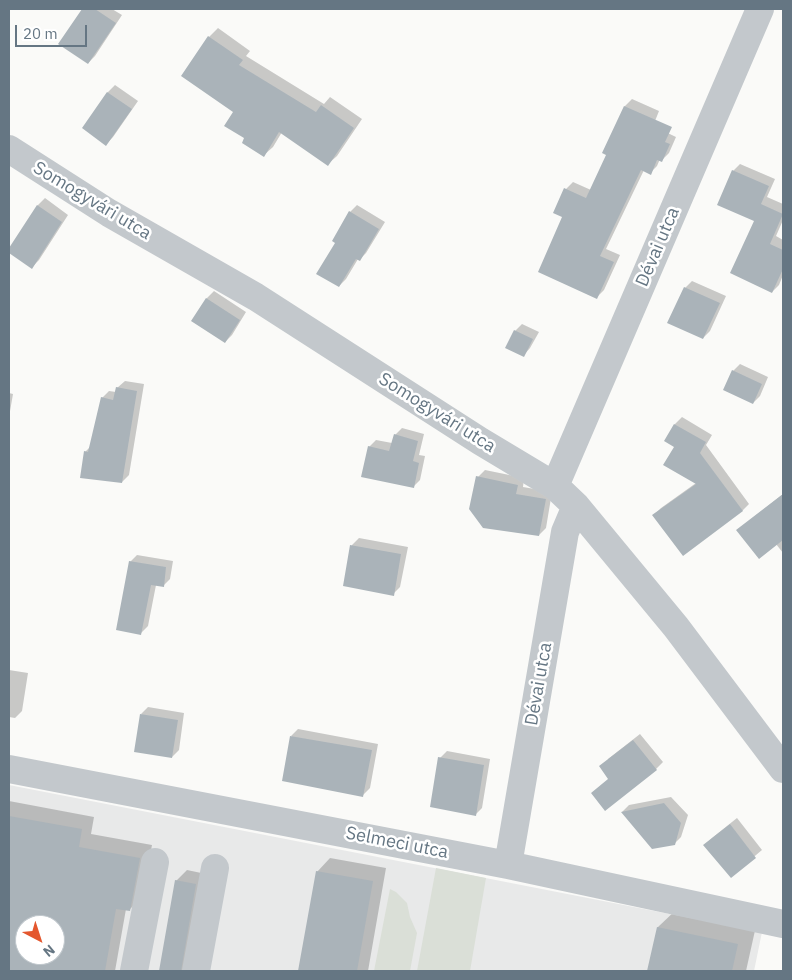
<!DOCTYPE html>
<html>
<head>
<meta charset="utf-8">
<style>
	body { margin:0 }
	#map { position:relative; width:792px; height:980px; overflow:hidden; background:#fafaf8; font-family:"IBM Plex Sans",sans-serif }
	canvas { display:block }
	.frame { position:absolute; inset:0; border:10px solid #657683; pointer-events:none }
	.north { position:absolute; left:15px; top:915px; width:50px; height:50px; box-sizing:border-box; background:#fff; border:1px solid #c1c8cd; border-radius:50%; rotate:140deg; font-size:14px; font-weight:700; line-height:20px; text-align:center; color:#657683 }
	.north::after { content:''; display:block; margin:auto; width:18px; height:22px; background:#e4572e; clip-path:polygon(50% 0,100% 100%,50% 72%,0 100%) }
	.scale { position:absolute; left:15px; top:25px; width:72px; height:22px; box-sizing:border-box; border:2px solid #657683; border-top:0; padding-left:6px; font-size:15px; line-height:18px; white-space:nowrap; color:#657683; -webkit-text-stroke:4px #fff; paint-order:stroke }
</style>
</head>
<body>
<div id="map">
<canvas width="792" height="980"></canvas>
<div class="frame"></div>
<div class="north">N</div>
<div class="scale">20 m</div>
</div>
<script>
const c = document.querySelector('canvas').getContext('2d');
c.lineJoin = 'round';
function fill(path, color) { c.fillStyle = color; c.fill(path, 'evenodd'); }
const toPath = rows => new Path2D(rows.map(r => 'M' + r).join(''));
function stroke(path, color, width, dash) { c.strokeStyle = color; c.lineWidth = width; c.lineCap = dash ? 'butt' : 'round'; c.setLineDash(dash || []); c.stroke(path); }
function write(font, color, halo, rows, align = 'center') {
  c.font = font + ' "IBM Plex Sans",sans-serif'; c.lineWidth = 5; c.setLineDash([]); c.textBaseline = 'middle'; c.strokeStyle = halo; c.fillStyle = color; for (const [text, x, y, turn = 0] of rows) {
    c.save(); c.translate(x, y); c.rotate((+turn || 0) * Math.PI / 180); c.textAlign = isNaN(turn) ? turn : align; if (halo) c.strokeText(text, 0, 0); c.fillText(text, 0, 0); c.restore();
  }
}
fill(toPath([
	[9,785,762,932,754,971,9,971],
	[25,925,55,925,55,955,25,955]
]), '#e8e9e9');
fill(toPath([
	[436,868,486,878,470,971,417,971],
	[390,889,396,892,407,903,410,917,417,933,410,971,374,971]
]), '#dadfd7');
fill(toPath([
	[83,9,112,9,122,15,95,56,88,63,60,44],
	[218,28,250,51,246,56,324,104,330,97,362,119,337,156,328,164,282,132,273,147,264,155,246,138,235,112,183,76,209,37],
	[115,85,138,101,113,137,106,144,83,128,108,92],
	[632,99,659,111,653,126,676,137,669,153,662,160,660,159,657,166,650,173,644,170,606,249,620,255,604,290,597,297,564,217,566,189,573,182,591,190,607,154,625,106],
	[740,164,775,179,767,197,783,204,783,220,776,236,783,240,783,275,779,285,772,292,756,220,733,171],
	[45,198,68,215,39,260,32,267,9,252,9,250,38,205],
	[357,205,385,222,366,253,359,260,358,259,346,279,339,286,337,242,350,212],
	[692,281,726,296,710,331,703,338,685,288],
	[214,291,246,312,232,335,225,342,192,321,207,298],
	[522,324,539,332,530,348,524,355,515,331],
	[740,364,768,377,760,396,753,403,733,371],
	[125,381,144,384,129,475,122,482,85,452,90,447,102,398,109,391,116,392,117,388],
	[9,393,13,394,9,417],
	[682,417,712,435,706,445,749,504,742,511,654,515,661,508,696,483,675,446,666,441,675,424],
	[402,428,424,434,419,455,425,456,420,480,413,487,369,447,376,440,392,443,395,435],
	[485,470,524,478,523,487,552,492,546,528,539,535,478,477],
	[783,494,783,553,776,544,745,524],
	[359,538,408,547,400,587,393,594,344,585,352,545],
	[137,555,173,561,170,579,163,586,156,585,148,626,141,633,130,562],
	[9,670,28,673,22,711,15,718,9,717],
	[148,707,184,713,179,750,172,757,141,714],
	[298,729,378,744,370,788,363,795,291,736],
	[640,734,663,762,656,769,605,809,610,778,608,759],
	[447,751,490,759,482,808,475,815,440,758],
	[671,797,688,815,681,837,674,844,622,812,629,805],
	[9,801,94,817,91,834,152,845,142,897,129,910,126,909,115,971,9,971],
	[25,925,55,925,55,955,25,955],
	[737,818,762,850,731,876,705,845,712,838],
	[330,858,386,868,368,971,299,971,317,872],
	[187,870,206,874,195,971,160,971,176,881],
	[677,909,756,926,746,971,649,971,658,927]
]), '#0003');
fill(toPath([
	[82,9,95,9,116,23,88,64,58,44],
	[208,36,243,60,239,65,316,112,321,105,354,128,328,166,279,132,264,157,242,143,244,138,224,126,233,112,181,76],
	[107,92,132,109,106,146,82,128],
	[624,106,672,127,665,142,670,144,662,162,657,160,651,175,641,170,600,256,614,262,597,299,538,272,562,217,553,213,564,188,586,198,606,155,602,153],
	[732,170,769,186,761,204,783,214,770,244,783,250,783,269,772,293,730,273,754,221,717,205],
	[37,205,62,222,32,269,9,253,9,248],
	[349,211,379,229,360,261,356,259,339,287,316,274,335,243,332,241],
	[684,287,720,303,703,339,667,323],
	[206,298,240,320,225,343,191,321],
	[514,330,533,339,524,357,505,348],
	[732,370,762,384,753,404,723,390],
	[116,387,137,391,122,483,80,478,84,451,88,452,101,397,113,400],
	[674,424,706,442,700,453,743,511,683,556,652,515,696,484,663,465,674,447,664,441],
	[394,434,418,441,413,461,419,463,414,488,361,477,368,446,389,451],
	[476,476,518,485,516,494,546,499,539,536,483,528,469,509],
	[783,494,783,540,759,559,736,530],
	[350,545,401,554,394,596,343,586],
	[129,561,166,567,164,587,151,585,141,635,116,630],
	[140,714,178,720,172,758,134,752],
	[290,736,372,750,363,797,282,781],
	[633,740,657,770,605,811,591,793,608,779,599,766],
	[438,757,484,765,476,816,430,807],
	[664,803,681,823,675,845,652,849,621,812],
	[9,816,82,829,79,847,140,858,130,911,116,909,105,971,9,971],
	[25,925,55,925,55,955,25,955],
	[730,824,756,858,731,878,703,845],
	[316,871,373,881,357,971,298,971],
	[175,880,196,884,181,971,159,971],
	[657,927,738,944,732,971,647,971]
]), '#aab3b9');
stroke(toPath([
	[9,149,109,213,256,297,480,441,555,486,576,506,676,627,783,769],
	[555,486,760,9],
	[9,769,508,865,783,924],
	[508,865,565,532,576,506],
	[134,971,155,862],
	[196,971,215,868]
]), '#c3c8cc', 28);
write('18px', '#657683', '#fff', [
	["Somogyvári utca",92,201,31],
	["Dévai utca",658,247,-67],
	["Somogyvári utca",437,413,32],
	["Dévai utca",539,684,-80],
	["Selmeci utca",397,843,11]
]);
</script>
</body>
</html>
